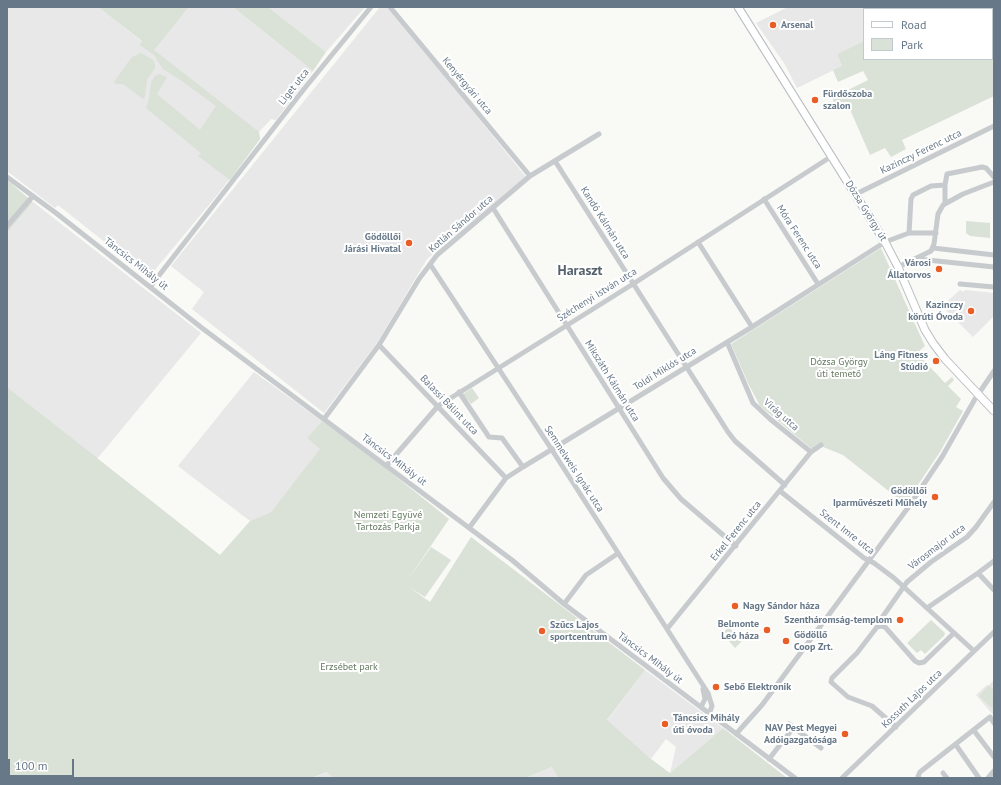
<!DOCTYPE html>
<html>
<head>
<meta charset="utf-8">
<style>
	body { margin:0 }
	#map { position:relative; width:1001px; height:785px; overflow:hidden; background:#f9f9f6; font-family:"PT Sans",sans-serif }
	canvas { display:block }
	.frame { position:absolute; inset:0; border:8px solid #677888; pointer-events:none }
	.legend { position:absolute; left:863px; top:8px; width:130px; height:52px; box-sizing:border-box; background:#fff; border:1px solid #c2c9cf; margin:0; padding:5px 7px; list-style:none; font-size:12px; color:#677888 }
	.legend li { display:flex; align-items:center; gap:8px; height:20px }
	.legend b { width:20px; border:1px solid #c2c9cf }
	.scale { position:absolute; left:8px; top:759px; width:66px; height:18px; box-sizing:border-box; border:2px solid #677888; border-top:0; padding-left:5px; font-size:12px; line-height:14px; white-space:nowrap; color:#677888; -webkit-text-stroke:3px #fff; paint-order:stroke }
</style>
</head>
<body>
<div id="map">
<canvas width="1001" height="785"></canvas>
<div class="frame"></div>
<ul class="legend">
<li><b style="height:5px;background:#fff"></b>Road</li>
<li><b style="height:11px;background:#dae1d7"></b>Park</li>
</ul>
<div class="scale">100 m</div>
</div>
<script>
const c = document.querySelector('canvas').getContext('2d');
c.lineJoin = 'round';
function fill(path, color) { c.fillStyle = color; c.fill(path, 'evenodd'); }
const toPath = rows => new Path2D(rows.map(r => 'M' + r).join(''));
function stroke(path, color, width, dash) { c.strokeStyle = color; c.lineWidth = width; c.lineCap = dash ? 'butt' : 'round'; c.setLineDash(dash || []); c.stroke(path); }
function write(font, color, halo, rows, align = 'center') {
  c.font = font + ' "PT Sans",sans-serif'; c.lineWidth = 4; c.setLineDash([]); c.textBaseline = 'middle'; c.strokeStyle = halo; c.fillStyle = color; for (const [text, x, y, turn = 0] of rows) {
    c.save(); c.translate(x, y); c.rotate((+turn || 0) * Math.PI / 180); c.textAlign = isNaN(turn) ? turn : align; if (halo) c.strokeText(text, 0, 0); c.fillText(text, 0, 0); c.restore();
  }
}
fill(toPath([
	[7,7,98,7,153,50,189,7,233,7,313,71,276,120,271,119,259,132,260,139,218,194,149,277,58,205,55,208,7,171],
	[268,7,365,7,326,52],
	[380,7,389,7,526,177,427,259,377,343,324,413,192,309,204,292,171,266],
	[788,7,866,7,867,9,864,9,864,41,837,54,842,66,797,88,784,63,756,23],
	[33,202,201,333,97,459,7,387,7,233],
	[960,290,963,292,965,290,994,293,994,316,973,337,942,306],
	[254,372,322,421,307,438,321,449,271,512,250,521,178,466],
	[645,670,723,728,670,773,676,747,666,739,651,759,607,721],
	[994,680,994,716,976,695,987,685,988,686],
	[552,767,558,778,525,778],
	[328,772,333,778,311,778]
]), '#e7e8e7');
fill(toPath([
	[98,7,189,7,154,50,259,132,260,139,230,180,198,156,201,153,146,108,149,99,151,82,155,76,159,74,167,77,157,94,200,130,216,106,179,79,163,69,154,55,140,45,142,41],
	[233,7,268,7,326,52,313,71],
	[866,7,994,7,994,96,902,140,906,149,891,157,885,148,870,155,848,105,838,110,832,98,868,80,863,71,838,82,833,70,842,66,837,54,864,41,864,59,992,59,992,9,874,9,873,8,867,9],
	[141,53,150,58,153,60,155,65,155,68,147,80,145,96,143,99,123,84,116,84,114,82,132,57],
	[7,180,33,202,7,233],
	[966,221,990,223,990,238,970,236,966,233],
	[881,248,919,333,925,346,917,353,945,383,952,377,954,380,948,386,961,399,956,407,963,411,940,452,905,504,843,455,823,447,812,449,760,406,748,383,731,344],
	[7,387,220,555,250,521,271,512,320,449,307,438,322,421,374,459,449,519,405,584,431,547,451,560,425,597,409,587,430,602,471,537,645,670,607,720,651,759,670,773,723,728,787,778,558,778,552,767,525,778,333,778,327,772,311,778,7,778],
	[472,388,479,398,471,404,463,394],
	[931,620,945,633,944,636,925,654,921,650,917,653,907,643],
	[729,627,742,641,735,648,722,633],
	[989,685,994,690,994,710,979,696]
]), '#dae1d7');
stroke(toPath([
	[954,7,957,9],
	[992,28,994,29]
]), '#c1cad0', 1.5);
const secondary = toPath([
	[738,7,885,242,898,267,925,330,933,343,945,359,994,411]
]);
stroke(secondary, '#b9bec3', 9);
stroke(toPath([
	[390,7,530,176],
	[555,161,728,432,735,441,785,485],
	[7,177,56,213,202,328,512,560,564,604,795,778],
	[856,194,994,126],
	[764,199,818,284],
	[945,203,945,185,947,174,982,167,986,168,994,177],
	[493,208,663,478,681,499,736,546],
	[7,226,33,196],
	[909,233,911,199,913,195,931,186,945,185],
	[698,242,752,327],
	[933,248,994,255],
	[918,259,994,267],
	[430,264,552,450,708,693,712,706,709,714],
	[898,267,931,251,934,244,938,214,943,205,963,194,994,182],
	[960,284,994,287],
	[150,287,304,89,371,7],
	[727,342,753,403,770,419,811,452],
	[379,345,506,478],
	[459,392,489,437,502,438,523,467],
	[324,419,379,345,419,279,437,255,530,176,599,134],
	[387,465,438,406,633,284,832,156],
	[780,491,864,558,874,563,894,578,974,651],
	[469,528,506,478,523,467,752,327,885,242,909,233,936,233],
	[978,573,994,590],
	[564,604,586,575,617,554],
	[927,608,978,573,994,561],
	[881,619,907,582,931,562,967,537,976,527,994,502],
	[667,629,811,452,821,445],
	[701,707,705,699,703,689],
	[789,724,821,748],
	[896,727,872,706,848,697,831,682,832,678,857,653,877,627,881,626,885,627,915,661,919,663,924,662,954,633],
	[975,732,994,757],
	[736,734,762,705,907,509,942,457,975,399,994,371],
	[956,745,979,778],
	[769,759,794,727],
	[943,773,947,778],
	[842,778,994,632],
	[919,778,918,776,920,772,990,717,994,723],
	[988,778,994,771]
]), '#c7cbce', 5);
stroke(secondary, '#fff', 7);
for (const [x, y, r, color] of [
	[773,25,4,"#e95e26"],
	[815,100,4,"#e95e26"],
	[409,243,4,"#e95e26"],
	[939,269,4,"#e95e26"],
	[971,311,4,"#e95e26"],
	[936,361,4,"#e95e26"],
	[935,497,4,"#e95e26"],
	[735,606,4,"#e95e26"],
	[900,620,4,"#e95e26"],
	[767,630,4,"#e95e26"],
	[542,631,4,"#e95e26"],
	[786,641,4,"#e95e26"],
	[716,687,4,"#e95e26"],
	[665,724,4,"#e95e26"],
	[845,734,4,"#e95e26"]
]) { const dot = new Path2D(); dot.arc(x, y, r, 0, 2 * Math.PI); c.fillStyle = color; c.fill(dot); stroke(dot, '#fff', 1.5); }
write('bold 10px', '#677888', '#fff', [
	["Arsenal",781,25,"left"],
	["Fürdőszoba",823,94,"left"],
	["szalon",823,106,"left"],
	["Gödöllői",401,237],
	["Járási Hivatal",401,249],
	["Városi",931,263],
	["Állatorvos",931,275],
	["Kazinczy",963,305],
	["körúti Óvoda",963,317],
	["Láng Fitness",928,355],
	["Stúdió",928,367],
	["Gödöllői",927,491],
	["Iparművészeti Műhely",927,503],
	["Nagy Sándor háza",743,606,"left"],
	["Szentháromság-templom",892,620],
	["Belmonte",759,624],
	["Leó háza",759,636],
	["Szűcs Lajos",550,625,"left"],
	["sportcentrum",550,637,"left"],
	["Gödöllő",794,635,"left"],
	["Coop Zrt.",794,647,"left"],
	["Sebő Elektronik",724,687,"left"],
	["Táncsics Mihály",673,718,"left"],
	["úti óvoda",673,730,"left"],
	["NAV Pest Megyei",837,728],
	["Adóigazgatósága",837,740]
], 'right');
write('10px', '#677888', '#fff', [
	["Kenyérgyári utca",467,86,50],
	["Liget utca",294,87,-52],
	["Kazinczy Ferenc utca",921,152,-26],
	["Dózsa György út",866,211,58],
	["Kandó Kálmán utca",605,223,58],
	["Kotlán Sándor utca",461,224,-41],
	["Móra Ferenc utca",799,237,57],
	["Táncsics Mihály út",136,264,38],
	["Széchenyi István utca",597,295,-32],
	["Toldi Miklós utca",665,369,-32],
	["Mikszáth Kálmán utca",612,381,58],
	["Balassi Bálint utca",449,405,46],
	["Virág utca",781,415,41],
	["Táncsics Mihály út",394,460,37],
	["Semmelweis Ignác utca",574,469,57],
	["Erkel Ferenc utca",736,531,-51],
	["Szent Imre utca",847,532,38],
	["Városmajor utca",937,547,-37],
	["Táncsics Mihály út",650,658,37],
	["Kossuth Lajos utca",912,699,-44]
]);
write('10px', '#667a62', '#fff', [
	["Dózsa György",839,362],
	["úti temető",839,374],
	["Nemzeti Együvé",388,515],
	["Tartozás Parkja",388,527],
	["Erzsébet park",349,667]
]);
write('bold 14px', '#55616d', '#fff', [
	["Haraszt",580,271]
]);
</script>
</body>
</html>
